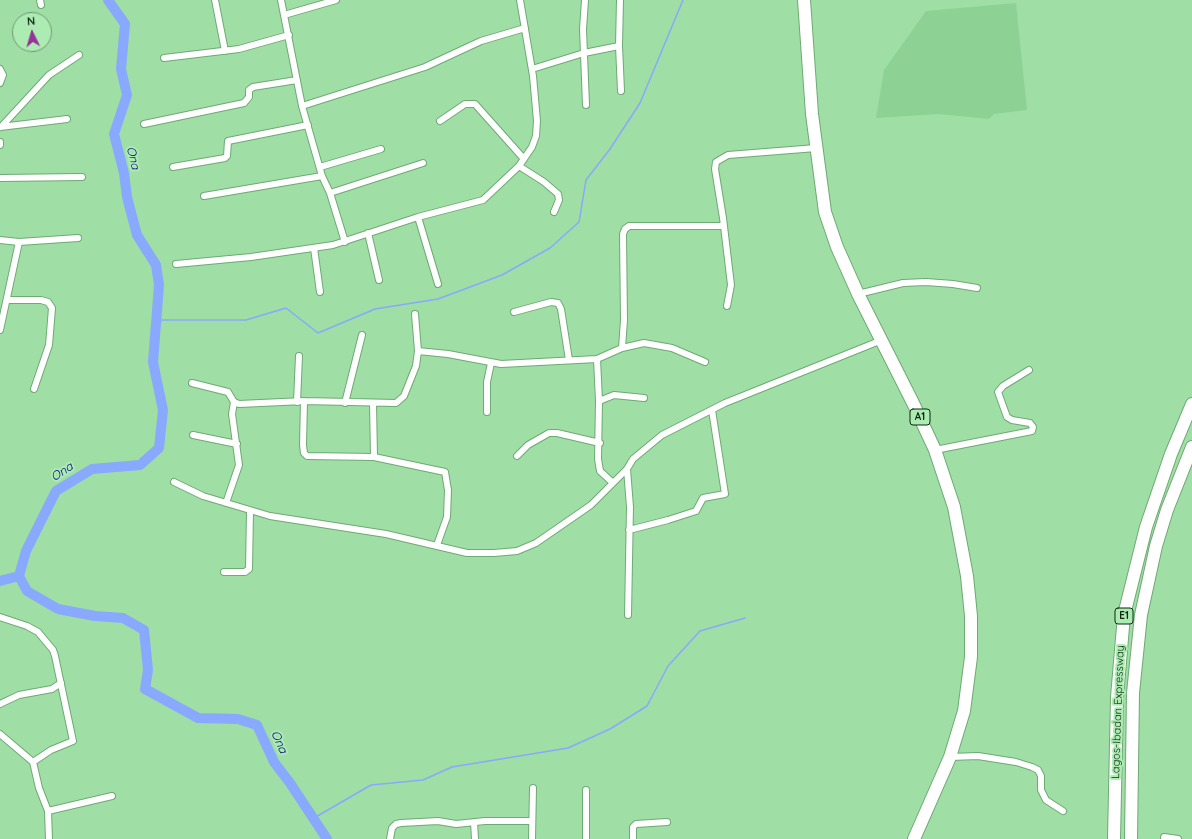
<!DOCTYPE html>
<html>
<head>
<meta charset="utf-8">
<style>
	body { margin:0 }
	#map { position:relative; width:1192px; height:839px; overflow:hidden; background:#9fdea5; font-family:Quicksand,sans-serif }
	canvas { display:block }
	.north { position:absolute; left:12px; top:12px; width:40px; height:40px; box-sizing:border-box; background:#acebb2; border:1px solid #6c9c72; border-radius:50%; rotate:355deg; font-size:11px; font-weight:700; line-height:16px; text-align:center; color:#0d2611 }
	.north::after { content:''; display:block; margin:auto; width:14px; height:18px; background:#963298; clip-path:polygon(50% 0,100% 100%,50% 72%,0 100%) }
</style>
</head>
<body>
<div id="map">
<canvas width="1192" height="839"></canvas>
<div class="north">N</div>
</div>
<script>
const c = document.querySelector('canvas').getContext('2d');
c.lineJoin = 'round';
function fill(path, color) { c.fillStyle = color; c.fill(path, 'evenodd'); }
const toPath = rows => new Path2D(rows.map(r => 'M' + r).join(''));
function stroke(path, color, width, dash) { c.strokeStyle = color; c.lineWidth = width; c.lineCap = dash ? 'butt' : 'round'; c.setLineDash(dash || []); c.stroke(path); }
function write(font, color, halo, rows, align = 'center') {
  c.font = font + ' Quicksand,sans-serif'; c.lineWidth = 4; c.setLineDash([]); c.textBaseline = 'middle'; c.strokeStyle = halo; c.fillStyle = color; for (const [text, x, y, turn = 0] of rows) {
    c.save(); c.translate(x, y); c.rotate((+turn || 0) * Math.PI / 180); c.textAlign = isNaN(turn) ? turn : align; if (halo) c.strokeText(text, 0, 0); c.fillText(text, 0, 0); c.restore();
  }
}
fill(toPath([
	[1016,3,1027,110,994,114,989,119,938,114,876,118,884,70,926,11]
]), '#8ed195');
stroke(toPath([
	[157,320,246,320,286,308,318,333,375,309,438,299,502,275,550,248,579,222,586,180,610,149,640,103,683,0],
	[314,818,371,785,423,780,452,767,568,748,610,729,647,706,668,666,700,631,745,618]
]), '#88a9fe', 1.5);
stroke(toPath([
	[108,0,125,24,121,69,127,95,114,134,124,173,127,197,137,235,156,265,159,285,153,362,163,410,159,448,140,465,92,469,56,491,26,551,19,576,27,591,58,609,95,616,123,618,144,630,148,670,145,689,198,718,238,719,257,725,274,762,290,783,327,839],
	[0,581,19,576]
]), '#88a9fe', 10);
const street = toPath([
	[40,0,41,5],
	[215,0,225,51],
	[281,0,302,106,322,176,330,193,345,242],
	[585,0,583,29,586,105],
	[620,0,619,46,621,91],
	[284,15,336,0],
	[164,58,239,49,289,35],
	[0,69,3,75,0,83],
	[532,69,584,53,619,46],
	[302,106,425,67,481,41,525,28],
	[440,121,465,104,475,104,524,159],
	[144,124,244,103,249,97,249,90,253,87,297,80],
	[0,127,67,119],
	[1,127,49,75,79,55],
	[0,142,0,145],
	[519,166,544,182,558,194,559,200,554,212],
	[173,167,225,158,227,156,228,141,308,125],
	[320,167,381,149],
	[0,178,82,177],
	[330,193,423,163],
	[204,196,322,176],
	[418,217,438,284],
	[368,233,379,280],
	[0,240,19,242,78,238],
	[314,248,320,292],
	[176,264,251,257,333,245,418,217,483,200,519,166,532,147,536,136,537,121,533,76,520,0],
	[858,294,903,283,926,282,953,284,977,288],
	[7,300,41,300,48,302,52,308,49,345,34,389],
	[727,306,731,285,723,218,715,169,716,162,728,155,816,148],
	[514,312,551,302,558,303,561,309,569,360],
	[415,314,418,351],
	[0,330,19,242],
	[622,348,624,320,623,234,625,229,629,226,724,226],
	[597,359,622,348,644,343,672,348,705,362],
	[192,383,228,392,234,402,239,404,304,401,396,403,404,396,416,366,418,351,448,354,501,364,597,359,599,401,598,459,600,471,613,483],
	[304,401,303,445,304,453,307,456,374,457,445,472,448,490,447,517,437,545],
	[599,401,614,395,644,398],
	[297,402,299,356],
	[345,403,362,335],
	[373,403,374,457],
	[487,412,487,382,491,363],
	[193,435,237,444],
	[935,450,1032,431,1033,427,1030,423,1012,420,1007,417,998,392,1003,386,1029,370],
	[517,456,528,445,549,433,557,433,600,443],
	[627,469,630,507,628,615],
	[174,482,203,496,270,516,386,534,467,553,494,553,517,551,536,543,591,505,627,469,633,459,662,435,725,403,882,340],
	[226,503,239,465,232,414,234,402],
	[629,530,668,520,696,511,703,498,725,494,712,410],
	[224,572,245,572,249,569,250,511],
	[0,617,27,626,38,632,53,650,55,656,73,741,51,750,33,762],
	[0,704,19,695,52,689,61,683],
	[0,734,33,762,39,788,48,811,49,839],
	[950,757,978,756,1016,762,1032,767,1038,770,1041,776,1041,790,1046,800,1063,811],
	[586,790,586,839],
	[48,811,112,796],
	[474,822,475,839],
	[1164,837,1178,839],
	[390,839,392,828,396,824,401,823,438,821,456,824,485,821,531,821],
	[532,839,533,788],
	[633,839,633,827,636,824,667,822]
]);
const highway = toPath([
	[804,0,812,114,825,212,837,247,858,294,913,403,935,450,954,507,967,576,971,616,971,657,964,711,950,757,914,839],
	[1114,839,1117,697,1124,615,1146,527,1171,454,1192,404],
	[1131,839,1133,693,1141,615,1156,546,1167,510,1192,447]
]);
stroke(street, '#6eaa74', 8);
stroke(highway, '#6eaa74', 14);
stroke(street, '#fff', 6);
stroke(highway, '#fff', 12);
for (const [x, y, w] of [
	[920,417,20],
	[1124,616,18]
]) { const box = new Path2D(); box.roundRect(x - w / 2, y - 8, w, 16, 3); c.fillStyle = '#acebb2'; c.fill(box); stroke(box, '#0d2611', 1); }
write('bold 10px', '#0d2611', null, [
	["A1",920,417],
	["E1",1124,616]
]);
write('11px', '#0d2611', '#acebb2', [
	["Lagos-Ibadan Expressway",1118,712,-88]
]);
write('italic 12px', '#0c0789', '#acebb2', [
	["Ona",133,158,77],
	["Ona",62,472,-34],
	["Ona",279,742,66]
]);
</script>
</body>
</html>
